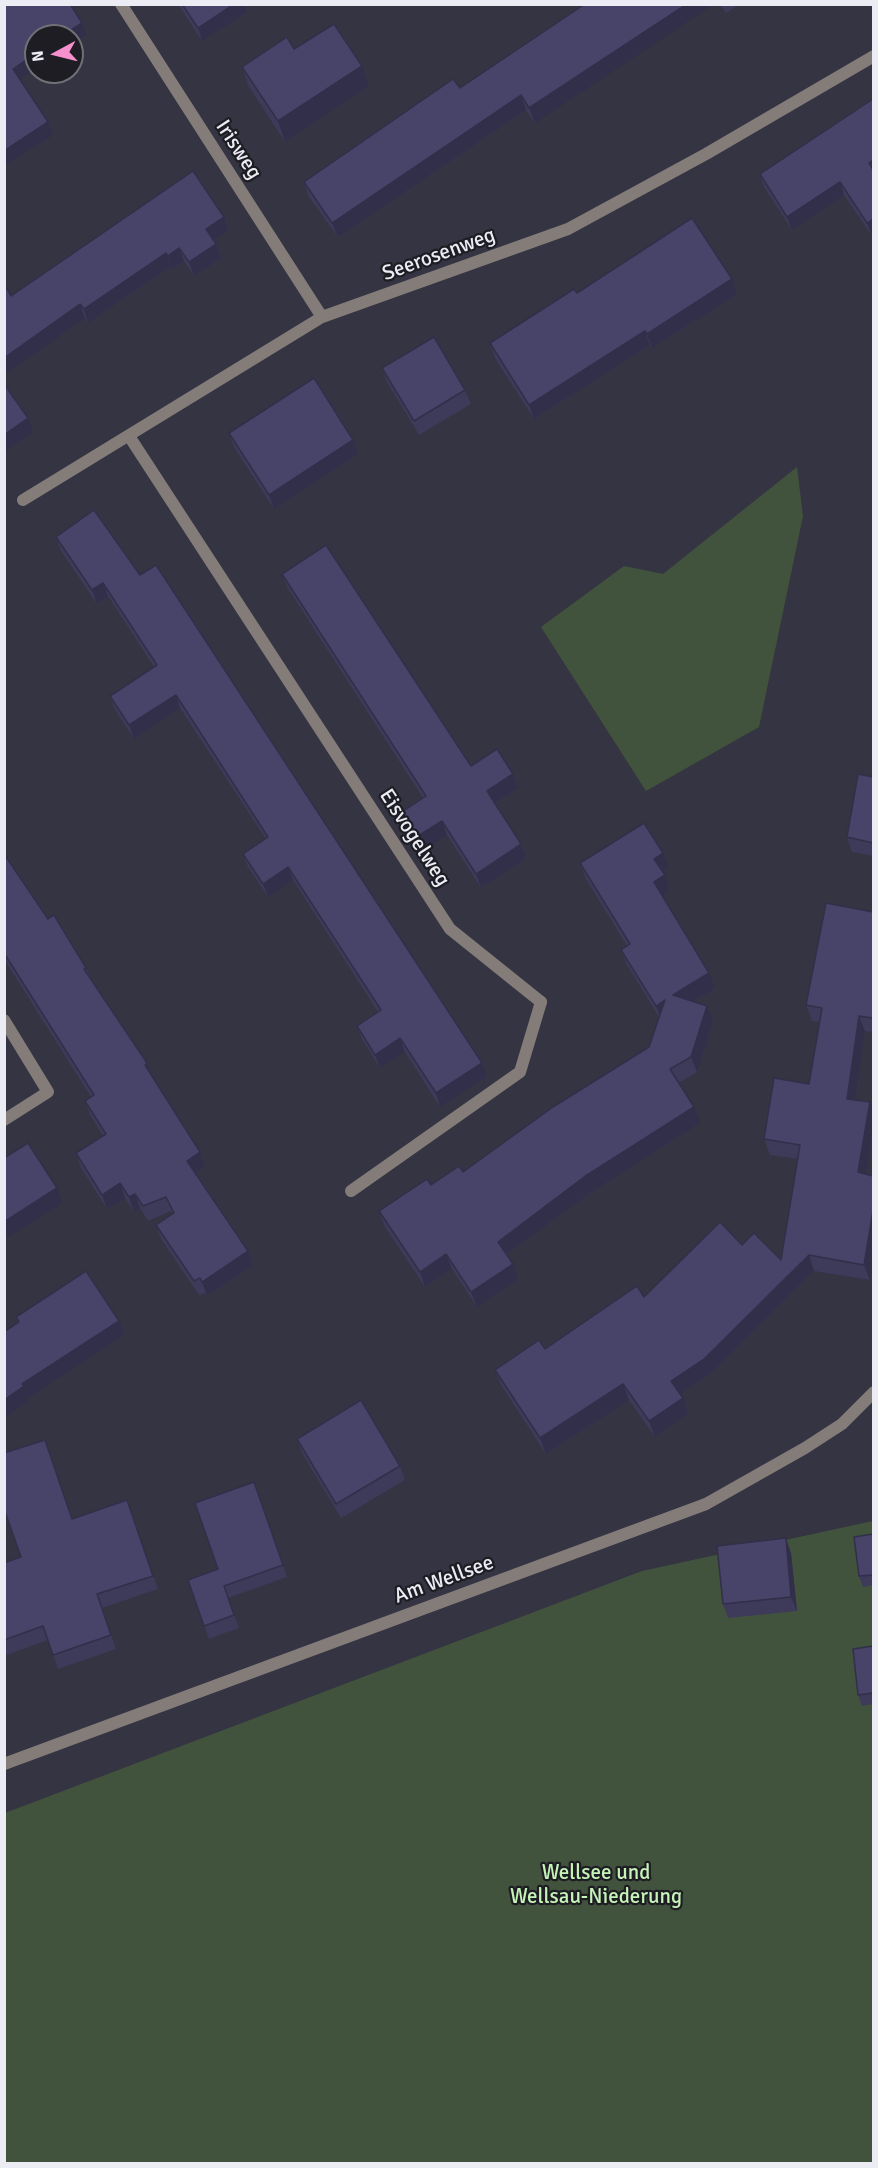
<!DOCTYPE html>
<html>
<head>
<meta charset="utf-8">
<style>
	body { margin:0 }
	#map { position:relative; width:878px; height:2168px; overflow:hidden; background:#353442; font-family:Signika,sans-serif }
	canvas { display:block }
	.frame { position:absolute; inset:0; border:6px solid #ececf5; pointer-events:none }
	.north { position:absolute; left:24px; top:24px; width:60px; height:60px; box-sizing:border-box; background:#1d1d23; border:2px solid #707077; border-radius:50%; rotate:263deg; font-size:16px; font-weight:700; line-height:24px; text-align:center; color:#ececf5 }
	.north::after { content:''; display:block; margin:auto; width:21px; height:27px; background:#f790ce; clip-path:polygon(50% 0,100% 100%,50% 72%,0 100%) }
</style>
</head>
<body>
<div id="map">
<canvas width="878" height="2168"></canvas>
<div class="frame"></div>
<div class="north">N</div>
</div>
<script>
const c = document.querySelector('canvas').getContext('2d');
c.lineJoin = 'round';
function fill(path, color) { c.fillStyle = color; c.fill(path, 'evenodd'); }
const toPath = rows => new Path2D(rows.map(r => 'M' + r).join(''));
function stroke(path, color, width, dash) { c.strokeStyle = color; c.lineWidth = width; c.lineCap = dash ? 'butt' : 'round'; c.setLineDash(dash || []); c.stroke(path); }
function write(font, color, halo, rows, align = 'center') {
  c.font = font + ' Signika,sans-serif'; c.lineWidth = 4.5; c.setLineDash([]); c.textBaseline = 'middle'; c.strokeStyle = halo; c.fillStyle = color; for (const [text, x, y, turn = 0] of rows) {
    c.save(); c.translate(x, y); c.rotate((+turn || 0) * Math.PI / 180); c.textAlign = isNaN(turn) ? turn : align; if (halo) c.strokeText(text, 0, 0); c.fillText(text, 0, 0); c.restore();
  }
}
fill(toPath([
	[797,467,803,516,759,727,646,791,541,627,624,566,663,574],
	[873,1521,873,2163,5,2164,5,1813,642,1571]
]), '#42533d');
stroke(toPath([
	[351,1191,520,1072,541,1002]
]), '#847c79', 12);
stroke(toPath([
	[121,4,322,317],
	[129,436,450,929,541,1002],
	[23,500,322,317,568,229,706,154,874,56],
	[4,1020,48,1092,4,1120],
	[4,1764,706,1504,805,1448,842,1424,874,1392]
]), '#847c79', 12);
fill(toPath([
	[178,4,244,4,247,12,202,41],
	[585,4,535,123,526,110,338,237,309,197,304,182,460,88],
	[720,4,740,4,726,13],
	[294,49,362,66,369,86,285,142,249,87,242,67],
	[873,99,873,235,872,236,844,195,792,230,764,187,760,174],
	[228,231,214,240,216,244,221,258,194,276,184,261,172,269,171,266,88,323,85,318,11,296],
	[577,293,737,294,652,348,650,345,534,419,495,358,490,343],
	[382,368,465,390,471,404,419,435,387,382],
	[229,433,353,440,358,454,274,509,234,447],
	[94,510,487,1076,440,1107,405,1052,380,1068,362,1039,357,1026,378,1012,293,880,268,897,248,867,243,854,266,839,180,708,134,739,115,710,110,696,154,667,108,596,97,604,61,551,56,537],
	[282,574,471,766,513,774,518,788,495,803,521,844,526,858,481,888,447,835,423,850,407,826,402,812,423,798,287,587],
	[873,777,873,856,852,852,847,837],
	[4,854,48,919,86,968,90,978,147,1063,152,1076,200,1152,205,1167,195,1173,248,1251,253,1265,207,1296,205,1293,199,1295,161,1239,156,1225,173,1214,171,1211,148,1221,140,1208,134,1212,125,1198,107,1209,81,1168,76,1153,103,1136,90,1115,85,1101,91,1097,4,959],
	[580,863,669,868,663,872,670,891,662,896,715,988,693,1002,713,1021,697,1072,679,1083,700,1123,590,1193,506,1255,513,1264,518,1279,477,1307,452,1269,425,1287,385,1227,379,1211,431,1185,463,1172,649,1047,659,1017,627,965,621,950,627,946,586,879],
	[873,912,873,1032,865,1031,855,1100,873,1128,866,1174,870,1280,814,1271,710,1374,680,1394,683,1398,688,1413,655,1437,629,1400,546,1454,501,1385,495,1370,545,1349,742,1245,781,1260,798,1159,770,1155,764,1139,809,1084,820,1022,812,1021,806,1005],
	[297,1439,400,1466,405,1480,341,1518,302,1453],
	[254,1482,287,1577,228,1598,239,1628,209,1639,188,1580,218,1569],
	[127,1500,158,1589,102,1608,116,1649,58,1669,48,1640,4,1656,4,1563,21,1557,72,1519],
	[873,1534,873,1585,863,1587,859,1576],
	[791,1553,797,1611,728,1618,723,1604],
	[873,1646,873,1704,862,1706,858,1695]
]), '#3d3a5a');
fill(toPath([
	[234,4,244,4,247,12,202,41,198,28],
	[687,4,714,4,535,123,529,108],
	[82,23,86,35,72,45,72,36,62,36],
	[36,53,36,68,17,81,13,69],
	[362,66,369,86,285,142,278,121],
	[521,95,526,110,338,237,332,223],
	[48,122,53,135,7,164,4,157,4,151],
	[873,160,873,176,869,163],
	[840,182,844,195,792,230,787,217],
	[224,217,228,231,211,242,206,229],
	[873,219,873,235,872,236,867,223],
	[216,244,221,258,194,276,189,262],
	[179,248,184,261,172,269,168,256],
	[166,253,171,266,88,323,84,309],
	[732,279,737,294,652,348,647,334],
	[80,304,85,318,4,375,4,358],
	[645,331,650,345,534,419,529,405],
	[28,418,33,432,4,452,4,435],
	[353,440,358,454,274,509,269,495],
	[103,583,108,596,97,604,92,590],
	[176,695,180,708,134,739,129,725],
	[513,774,518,788,492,805,487,791],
	[442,821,447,835,423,850,418,836],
	[521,844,526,858,481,888,476,874],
	[663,853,669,868,660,874,654,859],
	[288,867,293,880,268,897,263,884],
	[665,875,670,891,660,897,654,882],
	[709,973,715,988,678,1011,673,995],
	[665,1000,662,1021,656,1006],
	[707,1006,713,1021,697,1072,691,1057],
	[859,1016,865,1031,853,1114,847,1099],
	[400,1038,405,1052,380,1068,375,1055],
	[147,1063,153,1078,145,1065],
	[482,1063,487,1076,440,1107,436,1093],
	[870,1102,873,1113,873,1128,864,1188,858,1172],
	[694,1107,700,1123,590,1193,503,1257,498,1242,584,1177],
	[200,1152,205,1167,192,1175,187,1161],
	[120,1183,125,1198,107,1209,102,1195],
	[57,1188,62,1203,8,1237,4,1227,4,1222],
	[135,1194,140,1208,134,1212,129,1197],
	[873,1210,873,1259,870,1280,864,1265],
	[248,1251,253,1265,207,1296,202,1282],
	[446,1254,452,1269,425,1287,420,1272],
	[809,1255,814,1271,710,1374,676,1397,671,1381],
	[513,1264,518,1279,477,1307,471,1292],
	[119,1321,124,1335,28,1398,29,1401,4,1418,4,1400,22,1384],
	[623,1384,629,1400,546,1454,540,1438],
	[683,1398,688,1413,655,1437,649,1421],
	[786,1538,791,1553,797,1611,791,1597]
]), '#322f4a');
const building = toPath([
	[4,4,70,4,82,23,62,36,36,36,36,53,13,69,48,122,4,151,4,4],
	[182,4,234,4,198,28,182,4],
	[585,4,687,4,529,108,521,95,332,223,304,182,453,79,460,88,585,4],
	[334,24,362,66,278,121,242,67,287,37,294,49,334,24],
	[873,99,873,160,869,163,873,170,873,219,867,223,840,182,787,217,760,174,873,99],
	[193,171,224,217,206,229,216,244,189,262,179,248,168,256,166,253,84,309,80,304,4,358,4,291,7,289,11,296,193,171],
	[692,218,732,279,647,334,645,331,529,405,490,343,574,289,577,293,692,218],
	[434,337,465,390,414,421,382,368,434,337],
	[314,378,353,440,269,495,229,433,314,378],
	[4,384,28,418,4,435,4,384],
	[94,510,140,575,156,565,482,1063,436,1093,400,1038,375,1055,357,1026,381,1010,288,867,263,884,243,854,268,837,176,695,129,725,110,696,157,665,103,583,92,590,56,537,94,510],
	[326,545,471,766,497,749,513,774,487,791,521,844,476,874,442,821,418,836,402,812,426,796,282,574,326,545],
	[858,774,873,777,873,843,847,837,858,774],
	[644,823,663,853,654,859,665,875,654,882,709,973,673,995,707,1006,691,1057,670,1069,694,1107,584,1177,498,1242,513,1264,471,1292,446,1254,420,1272,379,1211,427,1179,431,1185,459,1166,463,1172,553,1107,649,1047,665,1000,656,1006,621,950,630,944,580,863,644,823],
	[4,854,48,919,54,915,86,968,84,969,147,1063,145,1065,200,1152,187,1161,248,1251,202,1282,200,1278,194,1281,156,1225,174,1213,166,1197,143,1206,135,1194,129,1197,120,1183,102,1195,76,1153,106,1134,85,1101,94,1095,4,953,4,854],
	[826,903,873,912,873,1018,859,1016,847,1099,870,1102,858,1172,873,1176,873,1210,864,1265,809,1255,704,1359,671,1381,683,1398,649,1421,623,1384,540,1438,495,1370,539,1340,545,1349,637,1286,644,1297,720,1222,742,1245,754,1233,781,1260,800,1145,764,1139,774,1078,809,1084,822,1008,806,1005,826,903],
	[28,1143,57,1188,4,1222,4,1158,28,1143],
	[86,1271,119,1321,22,1384,24,1386,4,1400,4,1332,19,1322,16,1317,86,1271],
	[361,1400,400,1466,336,1504,297,1439,361,1400],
	[45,1440,72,1519,127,1500,153,1576,97,1594,111,1635,53,1655,43,1626,4,1640,4,1563,21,1557,4,1509,4,1453,45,1440],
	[254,1482,283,1565,224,1586,234,1615,204,1626,188,1580,218,1569,195,1503,254,1482],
	[873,1534,873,1575,859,1576,854,1537,873,1534],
	[786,1538,791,1597,723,1604,717,1546,786,1538],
	[873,1646,873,1693,858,1695,853,1649,873,1646]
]);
fill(building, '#474369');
stroke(building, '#322f4a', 1.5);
write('21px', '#ececf5', '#1d1d23', [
	["Irisweg",238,150,57],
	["Seerosenweg",439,255,-20],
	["Eisvogelweg",414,838,57],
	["Am Wellsee",444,1580,-20]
]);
write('21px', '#c6f3b8', '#1d1d23', [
	["Wellsee und",596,1873],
	["Wellsau-Niederung",596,1897]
]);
</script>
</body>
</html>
